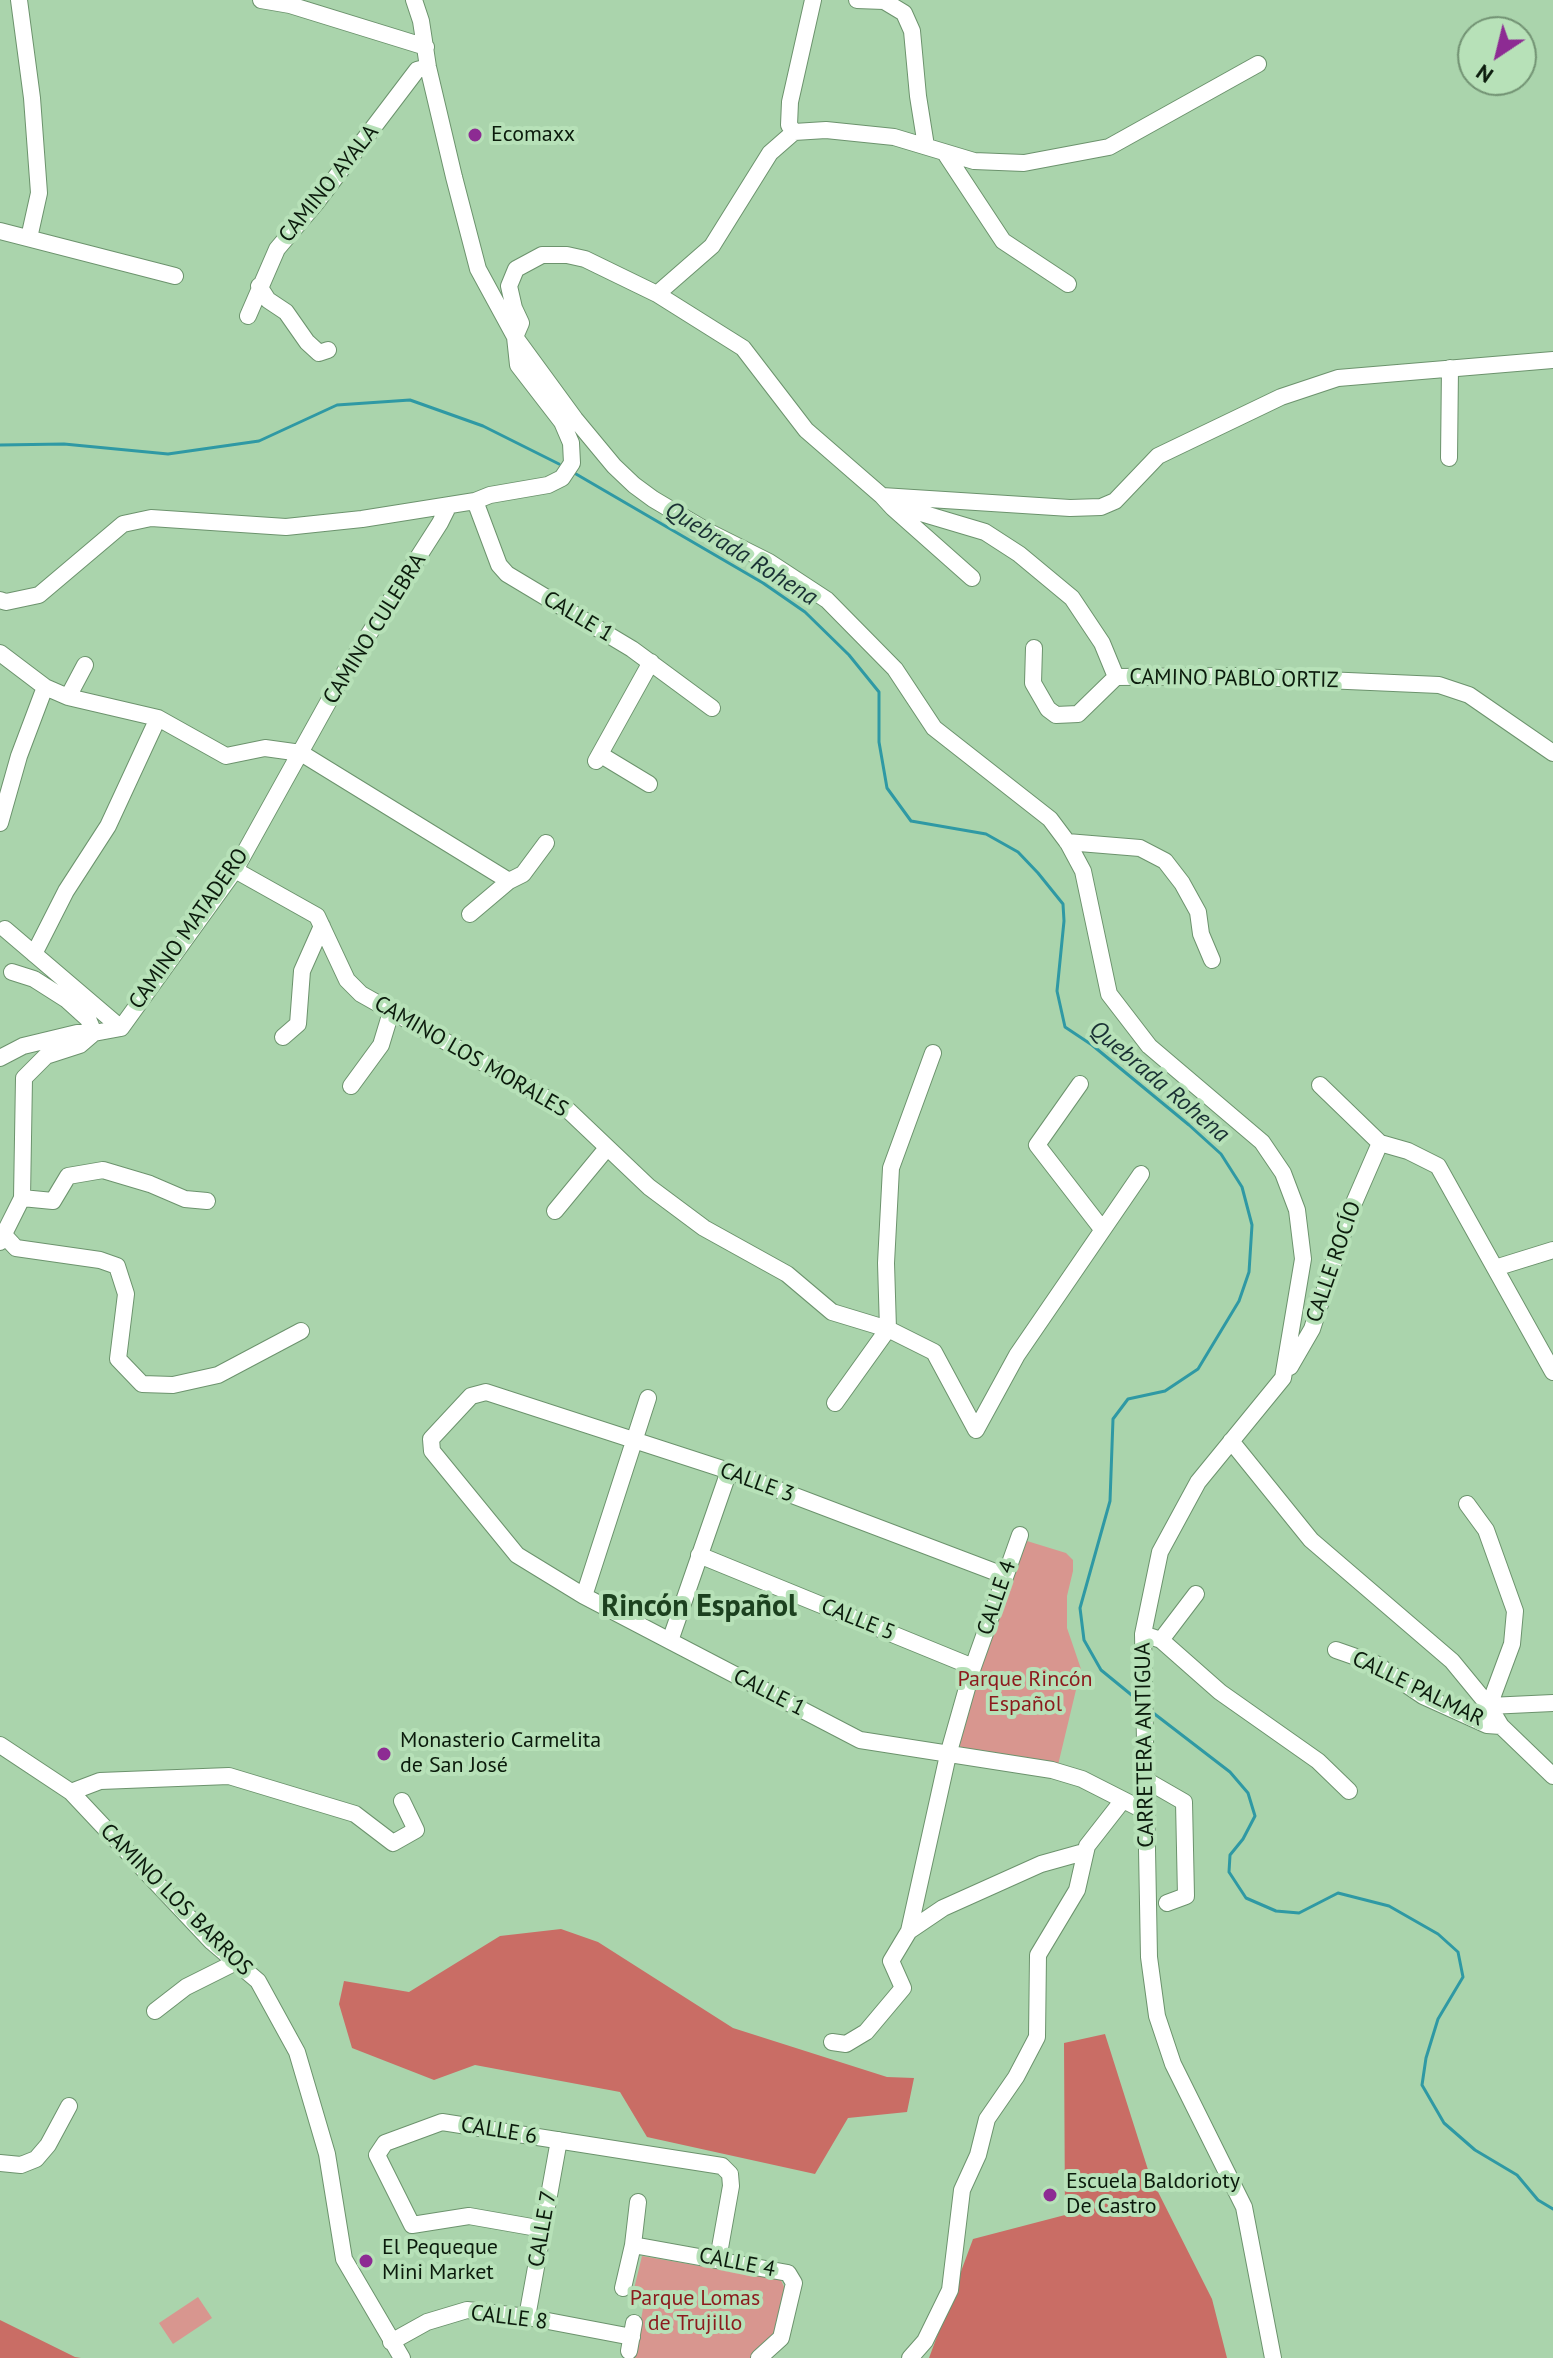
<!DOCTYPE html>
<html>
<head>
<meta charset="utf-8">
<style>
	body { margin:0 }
	#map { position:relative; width:1553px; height:2358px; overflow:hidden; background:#aad4ac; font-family:"PT Sans",sans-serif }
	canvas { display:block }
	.north { position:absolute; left:1457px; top:16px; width:80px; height:80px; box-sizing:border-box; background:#b7e1b8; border:2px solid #729273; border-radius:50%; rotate:215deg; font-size:22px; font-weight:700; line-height:32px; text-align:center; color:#0b1b0c }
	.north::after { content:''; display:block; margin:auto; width:28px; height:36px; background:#8d2b93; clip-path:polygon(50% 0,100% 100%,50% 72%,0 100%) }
</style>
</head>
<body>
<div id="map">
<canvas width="1553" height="2358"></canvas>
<div class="north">N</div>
</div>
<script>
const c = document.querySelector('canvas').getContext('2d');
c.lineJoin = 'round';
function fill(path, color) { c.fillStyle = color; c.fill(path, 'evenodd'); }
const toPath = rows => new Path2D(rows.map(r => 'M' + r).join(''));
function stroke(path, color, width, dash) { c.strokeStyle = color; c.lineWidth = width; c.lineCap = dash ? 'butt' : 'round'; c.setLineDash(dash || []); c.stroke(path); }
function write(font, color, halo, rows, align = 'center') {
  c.font = font + ' "PT Sans",sans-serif'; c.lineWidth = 8; c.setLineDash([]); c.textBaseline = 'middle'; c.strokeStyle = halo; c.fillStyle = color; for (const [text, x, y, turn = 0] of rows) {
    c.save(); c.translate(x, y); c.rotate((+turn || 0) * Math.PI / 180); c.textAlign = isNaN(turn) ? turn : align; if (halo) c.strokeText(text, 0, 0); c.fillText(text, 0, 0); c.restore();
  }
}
fill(toPath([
	[1027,1541,1066,1553,1073,1560,1073,1571,1067,1596,1067,1628,1081,1669,1058,1765,962,1749,958,1743,978,1671],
	[642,2256,781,2280,785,2289,776,2333,751,2358,634,2358,646,2292,634,2289],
	[198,2297,212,2318,173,2344,159,2323]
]), '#d8968f');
fill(toPath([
	[561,1929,598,1942,733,2028,887,2077,914,2078,907,2112,848,2118,815,2174,647,2137,620,2092,475,2065,434,2080,352,2048,339,2004,344,1981,409,1992,500,1936],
	[1105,2034,1150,2176,1212,2299,1227,2358,929,2358,973,2239,1065,2215,1064,2043],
	[0,2320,75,2357,81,2358,0,2358]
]), '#c96d65');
stroke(toPath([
	[0,445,64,444,168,454,259,441,337,405,410,400,483,426,559,464],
	[576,474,763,583,805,612,849,655,879,692,879,742,887,788,911,821,986,834,1018,852,1038,873,1063,904,1064,921,1057,991,1065,1027,1092,1045,1189,1125,1221,1154,1242,1187,1252,1225,1249,1272,1239,1301,1198,1369,1165,1391,1128,1399,1113,1419,1110,1501,1080,1608,1084,1640,1101,1670,1134,1697],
	[1152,1712,1230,1772,1248,1793,1255,1816,1243,1839,1230,1855,1229,1872,1246,1898,1276,1911,1299,1913,1338,1893,1389,1906,1438,1934,1458,1952,1463,1977,1438,2019,1426,2058,1422,2085,1444,2123,1475,2150,1517,2175,1538,2200,1553,2209]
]), '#2f99a4', 3);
const minor = toPath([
	[19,0,32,98,39,193,29,238],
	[261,0,290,5,426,47],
	[857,0,884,1,904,13,912,31,918,96,926,146],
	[794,132,789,125,790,102,813,0],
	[945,153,1003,241,1068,284],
	[0,231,175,276],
	[259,286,268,300,286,312,307,342,319,353,328,350],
	[657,294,712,246,770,153,794,132,826,130,894,137,974,161,1024,163,1109,147,1258,64],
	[248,316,277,249,316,203,417,70,428,67],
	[1449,458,1450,368],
	[882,496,1070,508,1101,507,1115,501,1158,456,1281,397,1338,378,1553,360],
	[475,501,499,565,507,574,632,649,712,708],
	[893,508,972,578],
	[0,600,6,602,39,595,123,524,151,518,286,527,362,519,475,501,490,495,548,485,562,478,572,463,571,443,562,422,518,365,515,337,478,269,454,177,428,67,421,21,414,0],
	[1034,648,1033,683,1048,709,1056,715,1078,714,1116,677],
	[0,653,45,687,68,697,158,718,226,756,265,748,301,753,509,881,523,874,546,843],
	[1116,677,1102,643,1072,598,1019,554,985,532,901,507,893,508,882,496,806,430,743,348,657,294,585,259,567,255,542,255,516,269,509,286,514,308,521,323,515,337,575,419,614,466,634,485,653,499,707,531,769,562,827,600,895,669,934,728,1050,819,1068,843,1083,871,1109,994,1149,1046,1262,1142,1283,1173,1297,1210,1303,1259,1283,1378,1198,1482,1160,1552,1143,1634,1149,1957,1157,2016,1173,2064,1244,2207,1273,2358],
	[1116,677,1234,676,1439,685,1469,695,1553,753],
	[68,697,85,665],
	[601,755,649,784],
	[596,761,651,662],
	[0,823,19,756,45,687],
	[1067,842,1140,848,1165,861,1182,883,1198,912,1201,934,1212,960],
	[235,870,317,916,347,980,361,994,569,1111,649,1187,704,1228,787,1274,832,1312,888,1329,934,1352,976,1430,1017,1355,1141,1174],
	[470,914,509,881],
	[5,929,121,1028],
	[34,954,66,891,108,826,158,718],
	[283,1037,298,1024,302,971,322,926],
	[0,1058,23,1046,77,1033,94,1033,88,1019,67,1000,34,979,12,972],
	[1080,1084,1037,1145,1102,1229],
	[1320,1085,1380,1143],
	[351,1086,381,1045,391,1012],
	[1380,1143,1408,1151,1438,1166,1553,1372],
	[22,1198,53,1201,68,1176,103,1170,150,1184,185,1199,207,1201],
	[555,1211,607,1148],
	[4,1235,16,1248,100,1260,117,1266,126,1294,118,1359,142,1384,173,1385,218,1375,301,1331],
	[0,1242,22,1198,24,1078,46,1056,80,1045,94,1033,121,1028,235,870,346,670,440,523,449,505],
	[1495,1268,1553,1250],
	[1290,1367,1312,1329,1350,1212,1380,1143],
	[835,1403,888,1329,886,1263,891,1168,933,1053],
	[1231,1441,1311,1540,1452,1661,1489,1706,1501,1726,1553,1776],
	[1467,1504,1486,1530,1515,1611,1512,1644,1489,1706,1553,1703],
	[699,1555,973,1667],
	[1003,1575,729,1471,486,1392,471,1396,431,1439,432,1451,517,1555,584,1596,670,1641,860,1740,1052,1770,1082,1779,1145,1811],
	[584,1596,648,1398],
	[1143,1634,1161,1640,1220,1692,1318,1761,1349,1791],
	[1161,1640,1196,1594],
	[670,1641,729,1471],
	[1336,1650,1376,1664,1423,1696,1487,1725,1501,1726],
	[0,1745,71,1792,212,1942,258,1981,297,2052,327,2154,344,2259,402,2358],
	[1144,1779,1184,1802,1186,1896,1167,1903],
	[71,1792,100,1781,229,1776,355,1814,393,1843,416,1830,402,1801],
	[909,1931,948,1755,973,1667,1020,1535],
	[155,2011,186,1987,236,1962],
	[832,2042,846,2044,866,2032,903,1988,891,1961,909,1931,943,1908,1041,1864,1084,1852],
	[0,2163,21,2165,36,2159,48,2145,69,2106],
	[543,2229,469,2216,412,2225,377,2155,385,2143,442,2122,722,2166,730,2174,731,2186,718,2259],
	[633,2245,788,2273,794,2283,781,2338,759,2358],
	[623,2288,633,2245,638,2202],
	[527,2317,559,2140],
	[391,2342,427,2322,467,2310,527,2317,632,2337],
	[629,2351,634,2323],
	[910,2358,925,2341,950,2290,962,2190,978,2155,987,2119,1016,2077,1037,2037,1038,1955,1077,1890,1087,1846,1123,1800]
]);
stroke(minor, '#6c936d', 18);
stroke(minor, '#fff', 16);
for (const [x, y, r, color] of [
	[475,135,8,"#8d2b93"],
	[384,1754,8,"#8d2b93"],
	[1050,2195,8,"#8d2b93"],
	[366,2261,8,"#8d2b93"]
]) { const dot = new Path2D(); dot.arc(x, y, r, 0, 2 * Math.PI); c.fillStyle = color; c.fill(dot); stroke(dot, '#b7e1b8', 3); }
write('22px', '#0b1b0c', '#b7e1b8', [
	["Ecomaxx",491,135],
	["Monasterio Carmelita",400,1741],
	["de San José",400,1766],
	["Escuela Baldorioty",1066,2182],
	["De Castro",1066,2207],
	["El Pequeque",382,2248],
	["Mini Market",382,2273]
], 'left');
write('22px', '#0b1b0c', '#b7e1b8', [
	["CAMINO AYALA",329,184,-51],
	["CALLE 1",578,617,31],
	["CAMINO CULEBRA",375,629,-58],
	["CAMINO PABLO ORTIZ",1234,679,1],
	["CAMINO MATADERO",189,929,-55],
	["CAMINO LOS MORALES",471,1057,30],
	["CALLE ROCÍO",1334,1262,-71],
	["CALLE 3",757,1483,20],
	["CALLE 4",997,1598,-71],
	["CALLE 5",858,1620,22],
	["CALLE PALMAR",1418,1689,26],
	["CALLE 1",769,1693,27],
	["CARRETERA ANTIGUA",1145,1745,-91],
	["CAMINO LOS BARROS",176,1900,45],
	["CALLE 6",499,2131,9],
	["CALLE 7",543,2229,-80],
	["CALLE 4",737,2263,11],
	["CALLE 8",509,2318,7]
]);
write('22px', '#8c1b1d', '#b7e1b8', [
	["Parque Rincón",1025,1680],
	["Español",1025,1705],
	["Parque Lomas",695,2299],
	["de Trujillo",695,2324]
]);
write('italic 24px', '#1a3134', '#b7e1b8', [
	["Quebrada Rohena",741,554,32],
	["Quebrada Rohena",1159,1082,40]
]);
write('bold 30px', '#1c411f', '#b7e1b8', [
	["Rincón Español",699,1607]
]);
</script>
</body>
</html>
